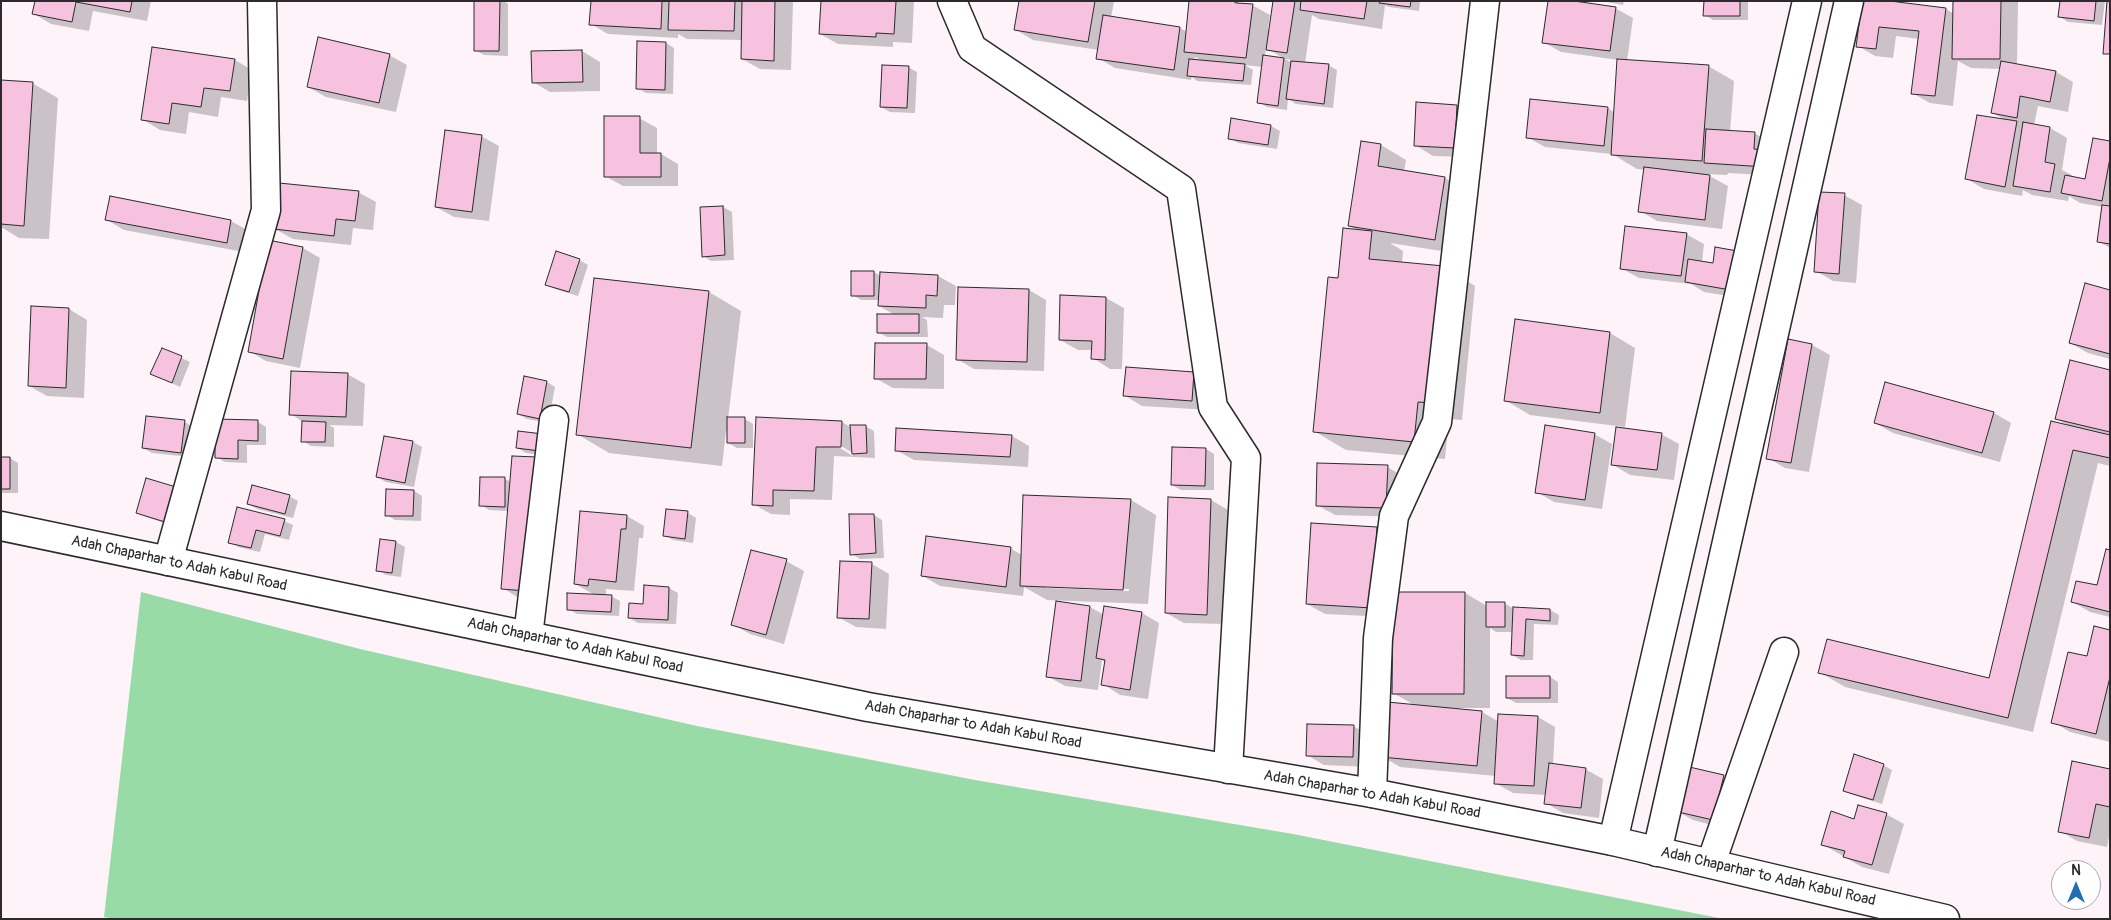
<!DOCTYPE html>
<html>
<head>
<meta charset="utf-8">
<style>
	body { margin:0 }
	#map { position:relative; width:2111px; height:920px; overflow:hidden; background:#fdf3f9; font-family:Pangolin,sans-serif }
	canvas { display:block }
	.frame { position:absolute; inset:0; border:2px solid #2b2b2b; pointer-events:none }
	.north { position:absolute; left:2051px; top:860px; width:50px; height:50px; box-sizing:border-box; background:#fff; border:1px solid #aaa; border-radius:50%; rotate:0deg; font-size:14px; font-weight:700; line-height:20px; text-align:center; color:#2b2b2b }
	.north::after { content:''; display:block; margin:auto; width:18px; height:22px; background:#1f6fb2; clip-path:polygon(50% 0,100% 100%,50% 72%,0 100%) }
</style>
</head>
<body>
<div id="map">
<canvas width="2111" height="920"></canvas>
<div class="frame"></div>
<div class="north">N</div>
</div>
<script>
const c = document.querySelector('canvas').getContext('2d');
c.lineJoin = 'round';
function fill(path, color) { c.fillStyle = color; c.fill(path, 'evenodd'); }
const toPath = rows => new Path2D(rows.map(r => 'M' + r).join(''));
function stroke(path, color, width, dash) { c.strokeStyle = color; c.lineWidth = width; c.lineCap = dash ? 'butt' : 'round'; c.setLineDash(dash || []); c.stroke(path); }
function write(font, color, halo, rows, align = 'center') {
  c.font = font + ' Pangolin,sans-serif'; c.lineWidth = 4; c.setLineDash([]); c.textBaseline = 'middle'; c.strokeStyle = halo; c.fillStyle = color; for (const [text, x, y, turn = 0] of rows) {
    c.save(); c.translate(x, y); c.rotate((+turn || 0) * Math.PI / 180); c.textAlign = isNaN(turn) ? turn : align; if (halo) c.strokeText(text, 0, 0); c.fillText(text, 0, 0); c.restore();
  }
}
fill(toPath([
	[141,592,360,649,697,726,975,780,1293,834,1724,919,113,919,104,917]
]), '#98dba7');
fill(toPath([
	[36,1,151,1,147,21,93,11,89,31,51,24,34,14],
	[476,1,504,1,508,4,508,56,484,55,475,50],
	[592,1,793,1,791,70,760,69,742,59,743,40,687,39,678,34,678,38,608,34,591,24],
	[822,1,914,1,912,43,893,42,893,47,838,44,820,34],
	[1020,1,1114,1,1111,18,1180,28,1187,32,1190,1,1237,1,1241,5,1252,5,1270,15,1268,29,1271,29,1275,1,1420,1,1419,11,1389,7,1385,5,1382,29,1319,19,1312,15,1305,63,1328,65,1337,70,1333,108,1296,104,1288,99,1287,110,1267,107,1258,102,1263,67,1245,65,1253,70,1251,85,1197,81,1192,77,1191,80,1115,68,1098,58,1099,50,1033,40,1016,30],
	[1266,48,1271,51,1285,59,1265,57],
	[1195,57,1202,61,1194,60],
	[1285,59,1292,60,1292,63],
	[1601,1,1624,1,1623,5],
	[1705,1,1748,1,1748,20,1713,20,1705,15],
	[1863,1,1946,9,1954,14,1955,1,2018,1,2017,65,2056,72,2073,82,2068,112,2038,106,2034,125,2050,128,2067,138,2062,170,2072,175,2072,178,2086,180,2110,143,2110,248,2098,241,2103,207,2080,203,2069,196,2068,201,2032,195,2023,190,2022,196,1984,189,1967,179,2006,120,1992,113,2000,69,1971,68,1958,61,1953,106,1930,103,1912,93,1919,39,1896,36,1893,58,1875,56,1858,46],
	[2061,1,2105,1,2102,25,2068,22,2060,17],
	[1615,8,1633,18,1627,61,1708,66,1734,81,1730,132,1754,133,1772,143,1783,161,1783,176,1728,173,1727,175,1706,174,1728,186,1722,229,1657,221,1640,211,1645,170,1637,169,1612,154,1545,147,1527,137,1531,100,1608,108,1615,113,1619,60,1561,52,1543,42],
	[666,43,674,48,673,94,646,93,637,88],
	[582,51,600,62,600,91,550,92,533,82,532,53],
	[389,55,407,65,396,112,326,97,308,87],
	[235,60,252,70,247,101,221,97,218,117,189,112,186,134,160,130,142,119],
	[908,67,917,72,915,113,890,112,881,107],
	[1,81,32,83,58,98,49,239,19,238,1,227],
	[1417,104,1457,106,1475,116,1473,157,1433,156,1415,145],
	[639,118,657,128,657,154,661,154,678,164,678,186,623,186,605,176],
	[1232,120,1271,126,1280,131,1277,149,1238,143,1229,138],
	[481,136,499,146,489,221,454,217,436,207],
	[1362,142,1381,145,1406,160,1404,172,1445,178,1470,193,1461,254,1390,243,1403,251,1402,263,1443,267,1475,286,1462,420,1449,419,1445,459,1346,450,1314,431,1339,280,1358,231,1349,226],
	[358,192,376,202,373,230,353,228,351,245,293,239,275,229],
	[1844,195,1862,205,1856,283,1833,281,1816,271],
	[111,198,231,221,249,231,244,252,124,230,107,220],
	[723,207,732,212,734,260,711,261,703,256],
	[1686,234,1704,244,1702,262,1714,264,1760,263,1754,300,1704,292,1691,284,1639,278,1621,268],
	[269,242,303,248,320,258,300,368,266,361,249,351],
	[579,260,588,265,578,296,555,289,547,284],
	[874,272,881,276,881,274,938,276,956,286,955,305,944,305,943,318,922,317,927,320,928,337,887,337,878,332,895,315,879,306,880,300,861,300,853,295],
	[1029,290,1046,300,1044,371,974,369,957,359],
	[2110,291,2110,359,2088,353,2070,343],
	[709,292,741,311,728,419,745,419,753,424,753,448,737,448,728,443,728,431,726,431,722,466,609,453,577,434],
	[1061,297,1106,298,1124,308,1122,369,1110,369,1093,358,1093,350,1078,350,1060,340],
	[32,308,69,309,87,320,84,398,47,396,29,386],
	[1516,320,1610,333,1635,348,1625,427,1530,415,1505,400],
	[1789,341,1812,345,1830,355,1809,472,1785,468,1768,458],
	[927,345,944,355,944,389,893,388,875,378],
	[162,349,190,362,180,387,152,374],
	[1127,368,1194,373,1212,383,1210,410,1142,406,1124,395],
	[2110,371,2110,466,2098,463,2033,732,1845,687,1819,672,1990,679,2069,426,2057,419],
	[347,374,365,384,363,426,329,425,334,428,334,447,311,446,303,441,303,422,291,414],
	[547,382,555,387,548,423,527,419,518,414],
	[1994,413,2011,423,2000,462,1893,433,1875,423],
	[757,419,842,422,852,428,865,426,874,431,875,458,834,456,832,500,790,499,790,515,771,514,753,504],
	[836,443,853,453,853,456,835,445],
	[185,422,193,427,190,457,152,453,143,448],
	[258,422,266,427,266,445,247,445,247,463,225,462,216,457],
	[519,433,549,456,526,453,517,448],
	[1594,434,1612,444,1602,509,1554,502,1537,492],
	[1661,434,1679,444,1674,480,1630,475,1613,465],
	[1012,436,1029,446,1028,467,914,460,896,450],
	[385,438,413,442,422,447,414,487,386,482,377,477],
	[1206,449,1214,454,1214,490,1181,490,1172,485],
	[1,458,10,458,18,463,18,493,1,493],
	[1387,467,1405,477,1403,517,1335,515,1317,505],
	[481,478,505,479,511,482,520,599,503,588,509,511,489,510,481,505],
	[147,480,174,526,146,517,137,512],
	[414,491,422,496,421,521,395,520,387,515],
	[289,496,298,501,293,518,257,509,248,504],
	[1131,500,1156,515,1148,604,1047,600,1024,587,1023,596,940,586,923,576,1010,548,1022,555],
	[1046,586,1129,589,1129,591,1046,588],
	[1211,500,1228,510,1225,624,1184,623,1166,613],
	[238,509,284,521,293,525,289,540,265,534,260,552,238,547,230,542],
	[688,513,696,518,693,543,673,540,664,535],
	[874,515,882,520,884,558,860,559,852,554],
	[627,516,644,526,643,538,639,538,634,591,606,589,606,596,611,596,620,601,619,616,577,614,568,609,595,595,575,584],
	[1312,524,1377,528,1395,538,1390,617,1325,614,1307,604],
	[381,541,396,542,405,547,401,577,386,575,378,570],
	[2110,551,2110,617,2090,612,2073,602,2098,587],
	[786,561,804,571,784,644,750,634,732,624],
	[872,564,889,574,886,629,856,627,838,617],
	[645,587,669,588,678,593,676,624,638,623,629,618,644,605],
	[1394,593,1465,593,1487,606,1504,603,1514,609,1550,610,1559,615,1558,625,1534,624,1533,660,1521,660,1512,655,1513,632,1496,632,1490,628,1490,708,1454,708,1454,710,1482,712,1499,722,1538,717,1555,727,1553,765,1585,769,1603,779,1599,818,1563,813,1546,803,1547,795,1513,793,1495,783,1496,776,1400,767,1383,757,1416,706,1393,693],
	[1057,603,1090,607,1104,615,1142,613,1159,623,1148,699,1120,695,1103,684,1106,663,1102,660,1098,690,1065,686,1047,676],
	[2110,631,2110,742,2070,732,2053,722,2087,657],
	[1550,677,1558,682,1558,703,1516,703,1507,698],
	[1353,726,1371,736,1370,767,1324,765,1307,755],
	[1883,765,1892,770,1882,804,1853,795,1844,790],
	[2110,770,2110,831,2107,847,2077,841,2060,831],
	[1723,777,1741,787,1730,830,1693,820,1675,810],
	[1886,814,1904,824,1889,874,1862,867,1822,844,1855,820]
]), '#0003');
const building = toPath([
	[35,1,132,1,130,12,76,2,72,22,32,14,35,1],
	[474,1,500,1,499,51,474,51,474,1],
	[591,1,662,1,661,29,589,25,591,1],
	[669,1,735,1,734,31,668,30,669,1],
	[742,1,775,1,774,61,741,59,742,1],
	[821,1,896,1,894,34,876,33,876,37,819,34,821,1],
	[1019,1,1095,1,1088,42,1014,30,1019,1],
	[1189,1,1233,1,1236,3,1253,4,1246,58,1184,52,1189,1],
	[1273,1,1295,1,1287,53,1266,50,1273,1],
	[1301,1,1367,1,1364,19,1300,10,1301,1],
	[1380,1,1411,1,1410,7,1379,3,1380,1],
	[1548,1,1574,1,1616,7,1610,51,1542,43,1548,1],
	[1704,1,1740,1,1740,16,1703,16,1704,1],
	[1862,1,1890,1,1946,8,1935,96,1911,94,1919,31,1879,27,1876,49,1856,47,1862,1],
	[1953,1,2001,1,2000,59,1952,59,1953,1],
	[2060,1,2096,1,2094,21,2058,17,2060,1],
	[2107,1,2110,1,2110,54,2103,54,2107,1],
	[1103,15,1180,27,1174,70,1096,59,1103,15],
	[318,37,390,54,379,103,307,87,318,37],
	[637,41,666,42,665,90,636,89,637,41],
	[152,47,235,59,230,91,204,88,201,107,172,103,169,124,141,120,152,47],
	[582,50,583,82,532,83,531,51,582,50],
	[1263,55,1284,58,1278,106,1257,103,1263,55],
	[1189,59,1245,64,1243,81,1187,76,1189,59],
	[1617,59,1709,65,1702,161,1611,155,1617,59],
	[1291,61,1329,64,1324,104,1286,99,1291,61],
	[2001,61,2056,71,2050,102,2020,96,2017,118,1991,113,2001,61],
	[882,65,909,66,907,108,880,107,882,65],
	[1,80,33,82,24,226,1,224,1,80],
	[1530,99,1608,107,1604,146,1526,138,1530,99],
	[1416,102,1457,105,1455,148,1414,146,1416,102],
	[1977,115,2017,121,2005,187,1965,179,1977,115],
	[604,116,640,116,640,153,661,153,661,177,604,177,604,116],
	[1231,118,1271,125,1268,145,1228,139,1231,118],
	[2023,122,2050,127,2045,162,2055,164,2050,192,2013,186,2023,122],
	[1706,129,1755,132,1754,149,1766,150,1766,167,1704,163,1706,129],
	[445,130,482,135,472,212,435,207,445,130],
	[2093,138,2110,141,2110,158,2102,201,2061,193,2065,175,2085,179,2093,138],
	[1361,141,1381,144,1378,166,1445,177,1435,240,1348,226,1361,141],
	[1644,167,1710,175,1705,220,1638,212,1644,167],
	[279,183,359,191,355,221,336,219,334,236,274,229,279,183],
	[1819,192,1845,193,1839,274,1814,272,1819,192],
	[110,196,231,220,227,243,105,220,110,196],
	[2102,205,2110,206,2110,244,2097,242,2102,205],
	[723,206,725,255,702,257,700,207,723,206],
	[1625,226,1687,233,1681,276,1620,269,1625,226],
	[1343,228,1372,231,1369,259,1444,266,1431,403,1418,402,1414,442,1313,432,1328,277,1338,278,1343,228],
	[268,240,303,247,283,359,248,352,268,240],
	[1715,247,1743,252,1736,291,1685,282,1688,259,1713,263,1715,247],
	[556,251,580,259,569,292,545,285,556,251],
	[851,271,874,271,874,296,851,296,851,271],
	[880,272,938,275,937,296,926,295,926,308,878,306,880,272],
	[594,278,709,291,691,448,576,435,594,278],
	[2085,283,2110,290,2110,354,2069,343,2085,283],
	[958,287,1029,289,1027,362,956,360,958,287],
	[1060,295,1106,297,1105,360,1091,359,1092,341,1059,340,1060,295],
	[31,306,69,308,66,388,28,386,31,306],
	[877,314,919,314,919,333,877,333,877,314],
	[1515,319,1610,332,1600,413,1504,401,1515,319],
	[1788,339,1812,344,1791,463,1766,459,1788,339],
	[875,343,927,343,926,379,874,379,875,343],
	[162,348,182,356,172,383,150,374,162,348],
	[2070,360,2110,370,2110,432,2055,419,2070,360],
	[1126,367,1194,372,1192,401,1123,396,1126,367],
	[291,371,348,373,346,417,289,415,291,371],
	[524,376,547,381,540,419,517,414,524,376],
	[1885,382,1994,412,1982,453,1874,423,1885,382],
	[146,416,185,420,181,453,142,448,146,416],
	[727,417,745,417,745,443,727,443,727,417],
	[756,417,842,421,841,447,816,447,814,491,773,490,773,506,752,505,756,417],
	[215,419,258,420,258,441,238,440,238,459,215,458,215,419],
	[302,421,326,422,325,442,301,442,302,421],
	[2051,421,2110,435,2110,458,2073,450,2008,718,1818,673,1827,639,1989,678,2051,421],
	[850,425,866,425,867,453,852,454,850,425],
	[1545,425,1595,433,1585,500,1535,493,1545,425],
	[1616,427,1662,433,1657,470,1611,465,1616,427],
	[896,428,1012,435,1010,457,895,451,896,428],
	[518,431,543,434,540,451,516,448,518,431],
	[384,436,413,441,405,483,376,477,384,436],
	[1172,447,1206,448,1205,486,1171,485,1172,447],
	[512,456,537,457,527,591,501,589,512,456],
	[1,457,10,457,10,489,1,489,1,457],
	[1317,463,1388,465,1386,508,1316,506,1317,463],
	[480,477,505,477,505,507,479,506,480,477],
	[146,478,176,487,165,522,136,513,146,478],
	[252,485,290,495,285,514,247,504,252,485],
	[386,489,414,490,413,516,385,516,386,489],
	[1023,495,1131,499,1123,590,1020,586,1023,495],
	[1168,497,1211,499,1207,615,1165,613,1168,497],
	[237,507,285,519,280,536,256,530,251,548,228,543,237,507],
	[666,509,688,511,685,539,663,536,666,509],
	[580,511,627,515,626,529,621,529,616,582,589,579,588,586,574,584,580,511],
	[849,514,874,514,876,553,850,555,849,514],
	[1311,523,1377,527,1372,608,1306,604,1311,523],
	[926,536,1011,547,1006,587,921,576,926,536],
	[380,539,396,541,392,573,376,571,380,539],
	[2106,549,2110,550,2110,612,2071,602,2076,581,2097,585,2106,549],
	[751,550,787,559,766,635,731,625,751,550],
	[840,561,872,562,869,619,837,618,840,561],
	[644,585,669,587,668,620,628,618,629,603,643,604,644,585],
	[1393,592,1465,592,1464,694,1392,694,1393,592],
	[567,593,612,595,611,612,567,610,567,593],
	[1056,601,1090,606,1081,681,1046,677,1056,601],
	[1486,602,1505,602,1505,627,1486,627,1486,602],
	[1104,606,1142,612,1130,690,1101,685,1105,660,1096,658,1104,606],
	[1513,607,1550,609,1550,621,1526,619,1524,656,1511,655,1513,607],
	[2094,626,2110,630,2110,677,2096,734,2051,723,2068,652,2087,656,2094,626],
	[1506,676,1550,676,1550,698,1506,698,1506,676],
	[1387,702,1482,711,1477,766,1381,757,1387,702],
	[1498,714,1538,716,1534,786,1494,784,1498,714],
	[1307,724,1354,725,1353,757,1306,756,1307,724],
	[1854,754,1884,764,1873,800,1843,791,1854,754],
	[2072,761,2110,769,2110,807,2096,804,2089,838,2058,832,2072,761],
	[1549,763,1586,768,1581,808,1544,804,1549,763],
	[1685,766,1724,775,1713,820,1674,811,1685,766],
	[1858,805,1887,813,1872,865,1843,857,1845,851,1821,845,1831,811,1854,819,1858,805]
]);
fill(building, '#f6c2e0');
stroke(building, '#2b2b2b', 1);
const minor = toPath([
	[952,1,972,48,1181,189,1213,407,1246,458,1228,769],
	[168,561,266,210,262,1],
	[528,636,554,420],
	[1372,793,1378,638,1394,516,1437,422,1485,1],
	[1613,841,1807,1],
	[1657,852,1849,1],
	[1711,863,1784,652]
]);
const secondary = toPath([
	[1,526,868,707,1372,793,1613,841,1945,919]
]);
stroke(minor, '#2b2b2b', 31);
stroke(secondary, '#2b2b2b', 31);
stroke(minor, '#fff', 28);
stroke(secondary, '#fff', 28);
write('15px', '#2b2b2b', '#fff', [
	["Adah Chaparhar to Adah Kabul Road",179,564,12],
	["Adah Chaparhar to Adah Kabul Road",575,646,12],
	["Adah Chaparhar to Adah Kabul Road",973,725,10],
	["Adah Chaparhar to Adah Kabul Road",1372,795,10],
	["Adah Chaparhar to Adah Kabul Road",1768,877,13]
]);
</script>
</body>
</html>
